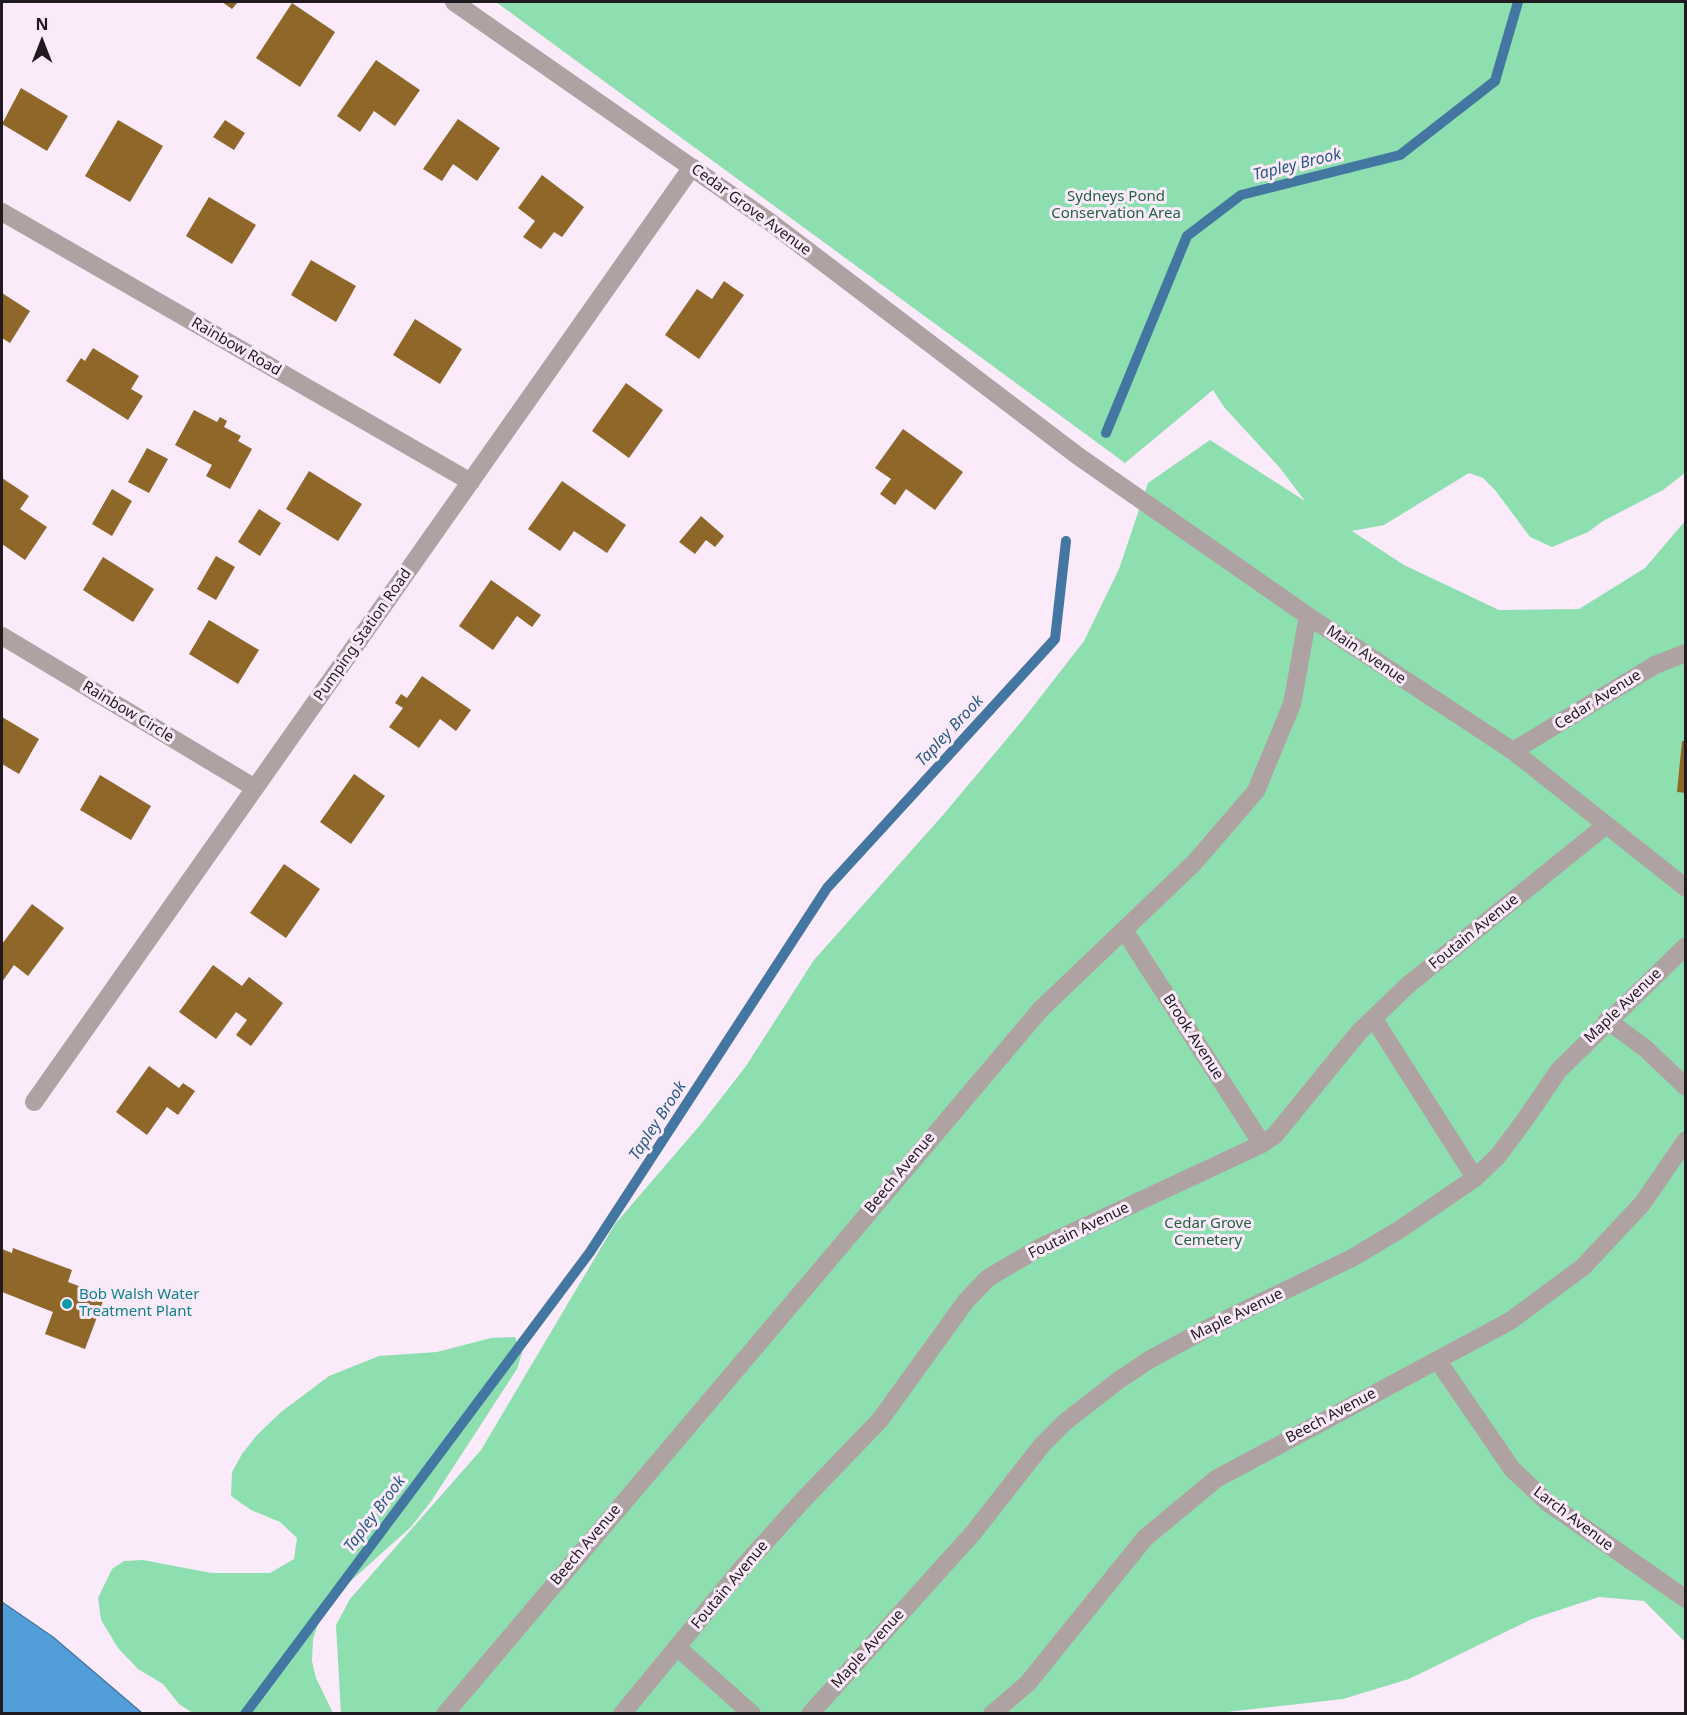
<!DOCTYPE html>
<html>
<head>
<meta charset="utf-8">
<style>
	body { margin:0 }
	#map { position:relative; width:1687px; height:1715px; overflow:hidden; background:#fbeafa; font-family:"Noto Sans",sans-serif }
	canvas { display:block }
	.frame { position:absolute; inset:0; border:3px solid #211b21; pointer-events:none }
	.north { position:absolute; left:12px; top:12px; width:60px; height:60px; -webkit-text-stroke:4px #fbeafa; paint-order:stroke; rotate:0deg; font-size:16px; font-weight:700; line-height:24px; text-align:center; color:#211b21 }
	.north::after { content:''; display:block; margin:auto; width:21px; height:27px; background:#211b21; clip-path:polygon(50% 0,100% 100%,50% 72%,0 100%) }
</style>
</head>
<body>
<div id="map">
<canvas width="1687" height="1715"></canvas>
<div class="frame"></div>
<div class="north">N</div>
</div>
<script>
const c = document.querySelector('canvas').getContext('2d');
c.lineJoin = 'round';
function fill(path, color) { c.fillStyle = color; c.fill(path, 'evenodd'); }
const toPath = rows => new Path2D(rows.map(r => 'M' + r).join(''));
function stroke(path, color, width, dash) { c.strokeStyle = color; c.lineWidth = width; c.lineCap = dash ? 'butt' : 'round'; c.setLineDash(dash || []); c.stroke(path); }
function write(font, color, halo, rows, align = 'center') {
  c.font = font + ' "Noto Sans",sans-serif'; c.lineWidth = 6; c.setLineDash([]); c.textBaseline = 'middle'; c.strokeStyle = halo; c.fillStyle = color; for (const [text, x, y, turn = 0] of rows) {
    c.save(); c.translate(x, y); c.rotate((+turn || 0) * Math.PI / 180); c.textAlign = isNaN(turn) ? turn : align; if (halo) c.strokeText(text, 0, 0); c.fillText(text, 0, 0); c.restore();
  }
}
fill(toPath([
	[496,2,1685,2,1685,473,1663,490,1603,521,1588,532,1552,547,1530,537,1495,490,1483,478,1469,473,1384,525,1352,531,1404,565,1499,610,1579,609,1645,568,1685,521,1685,1642,1644,1601,1599,1597,1532,1619,1409,1679,1343,1699,1218,1713,341,1714,336,1625,350,1599,481,1450,615,1224,701,1124,746,1066,814,960,943,815,1021,722,1084,641,1119,569,1148,483,1210,440,1305,501,1280,468,1224,407,1213,390,1125,463],
	[515,1337,522,1353,517,1369,432,1500,411,1527,334,1596,320,1618,313,1639,312,1661,316,1678,333,1713,193,1713,179,1704,163,1684,138,1669,118,1648,101,1620,98,1598,112,1569,124,1561,143,1560,211,1573,270,1573,294,1559,297,1538,280,1522,251,1510,231,1496,232,1472,242,1454,257,1435,281,1412,329,1376,379,1356,437,1352,491,1338]
]), '#8edfaf');
const water = toPath([
	[2,1602,53,1637,142,1713,2,1713,2,1602]
]);
fill(water, '#529ed9');
stroke(water, '#4377a2', 1.5);
stroke(toPath([
	[1106,433,1187,236,1241,195,1400,155,1495,81,1518,2],
	[245,1714,590,1252,827,888,1055,639,1066,541]
]), '#4377a2', 10);
fill(toPath([
	[222,2,238,2,232,9],
	[292,3,335,32,300,87,256,58],
	[376,60,420,90,395,126,374,111,360,132,337,116],
	[21,88,68,116,47,151,2,124],
	[458,119,500,148,477,181,453,164,442,181,423,169],
	[118,120,163,146,130,202,85,176],
	[225,120,245,133,234,150,213,137],
	[542,175,584,207,562,237,554,232,541,249,523,237,535,221,518,208],
	[209,197,256,225,232,264,186,236],
	[311,260,356,286,336,322,291,295],
	[724,281,744,295,699,359,665,335,697,289,712,299],
	[2,293,30,311,10,343,2,338],
	[415,319,462,349,440,384,393,355],
	[93,348,139,376,131,389,143,396,128,420,66,381,81,358,85,361],
	[626,383,663,410,629,458,592,431],
	[194,410,217,422,220,417,227,421,224,427,241,436,238,441,252,449,230,489,206,476,212,465,175,445],
	[903,429,963,472,935,510,906,489,895,505,880,494,891,479,875,468],
	[147,448,168,459,149,493,128,482],
	[309,471,362,504,338,541,286,509],
	[2,478,29,496,20,509,47,527,25,560,2,544],
	[562,481,626,525,607,553,574,531,560,551,528,529],
	[112,489,132,501,112,536,92,524],
	[259,509,281,523,260,556,238,542],
	[701,516,724,536,715,547,706,540,695,554,679,542],
	[216,556,235,567,216,600,197,589],
	[103,557,154,589,133,622,83,590],
	[491,580,541,615,532,627,517,616,493,650,459,626],
	[209,620,259,650,238,684,189,654],
	[422,676,471,710,456,731,440,719,419,748,389,727,403,708,395,703,401,694,407,698],
	[2,717,39,739,19,774,2,764],
	[1682,741,1686,741,1686,793,1677,792],
	[354,774,385,796,351,844,320,822],
	[100,775,151,806,131,840,80,810],
	[284,864,320,889,286,938,250,913],
	[32,904,64,928,28,976,14,965,2,982,2,944],
	[213,965,242,986,249,977,283,1003,251,1046,236,1035,247,1020,236,1012,216,1039,179,1012],
	[149,1066,179,1088,183,1083,195,1091,178,1115,167,1107,147,1135,116,1112],
	[13,1248,72,1270,68,1282,105,1296,85,1349,45,1334,53,1312,2,1292,2,1249,12,1253]
]), '#8e6729');
stroke(toPath([
	[454,2,770,222,1078,456,1308,616,1513,751,1686,888],
	[2,212,471,482],
	[2,636,255,788],
	[1513,751,1655,665,1686,653],
	[1124,930,1262,1144],
	[1374,1019,1475,1178],
	[1607,1020,1646,1049,1686,1087],
	[34,1102,692,167],
	[1438,1361,1512,1469,1547,1502,1686,1599],
	[678,1648,752,1714],
	[445,1714,1041,1009,1194,863,1256,791,1292,704,1308,616],
	[622,1714,742,1568,803,1500,880,1420,966,1301,988,1278,1039,1248,1262,1144,1275,1135,1359,1032,1408,985,1605,826],
	[810,1714,974,1532,1042,1445,1065,1422,1119,1380,1149,1360,1206,1329,1352,1258,1399,1230,1475,1178,1498,1156,1524,1121,1559,1070,1686,946],
	[992,1714,1028,1683,1145,1538,1216,1479,1510,1321,1583,1267,1642,1204,1686,1140]
]), '#aea3a2', 18);
for (const [x, y, r, color] of [
	[67,1304,6,"#0f9aa8"]
]) { const dot = new Path2D(); dot.arc(x, y, r, 0, 2 * Math.PI); c.fillStyle = color; c.fill(dot); stroke(dot, '#fbeafa', 2); }
write('15px', '#216341', '#fbeafa', [
	["Sydneys Pond",1116,197],
	["Conservation Area",1116,214],
	["Cedar Grove",1208,1224],
	["Cemetery",1208,1241]
]);
write('15px', '#211b21', '#fbeafa', [
	["Cedar Grove Avenue",751,210,36],
	["Rainbow Road",236,347,30],
	["Pumping Station Road",363,635,-55],
	["Main Avenue",1366,655,34],
	["Cedar Avenue",1598,700,-32],
	["Rainbow Circle",128,712,31],
	["Foutain Avenue",1474,932,-39],
	["Maple Avenue",1623,1006,-44],
	["Brook Avenue",1193,1037,57],
	["Beech Avenue",900,1173,-50],
	["Foutain Avenue",1079,1231,-26],
	["Maple Avenue",1237,1315,-26],
	["Beech Avenue",1331,1416,-28],
	["Larch Avenue",1573,1519,37],
	["Beech Avenue",586,1545,-50],
	["Foutain Avenue",730,1585,-50],
	["Maple Avenue",868,1649,-48]
]);
write('15px', '#0d838f', '#fbeafa', [
	["Bob Walsh Water",79,1295],
	["Treatment Plant",79,1312]
], 'left');
write('italic 16px', '#275c85', '#fbeafa', [
	["Tapley Brook",1297,165,-14],
	["Tapley Brook",950,731,-47],
	["Tapley Brook",658,1121,-57],
	["Tapley Brook",375,1514,-53]
]);
</script>
</body>
</html>
